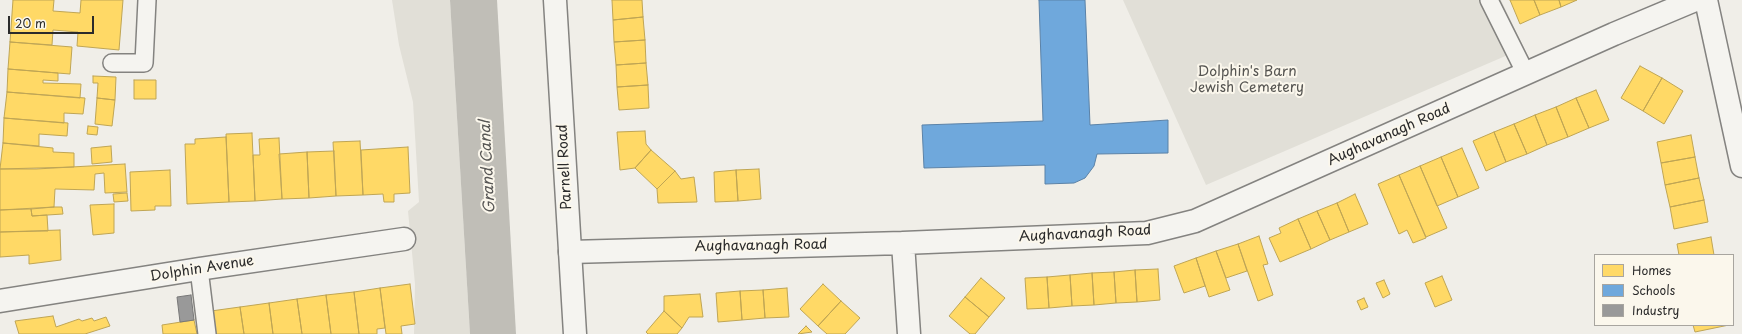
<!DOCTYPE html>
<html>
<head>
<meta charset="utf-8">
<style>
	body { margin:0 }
	#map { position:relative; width:1742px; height:334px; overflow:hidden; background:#f0eee8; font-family:"Playpen Sans",sans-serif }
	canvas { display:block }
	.legend { position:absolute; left:1594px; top:254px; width:140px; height:72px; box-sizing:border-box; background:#fbf7ec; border:1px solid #a8a59f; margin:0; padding:5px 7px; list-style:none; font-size:12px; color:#2b2b2b }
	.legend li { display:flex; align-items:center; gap:8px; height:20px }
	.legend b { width:20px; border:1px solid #a8a59f }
	.scale { position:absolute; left:8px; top:16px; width:86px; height:18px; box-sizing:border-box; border:2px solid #2b2b2b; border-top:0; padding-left:5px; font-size:12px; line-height:14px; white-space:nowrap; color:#2b2b2b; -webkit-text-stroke:3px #fbf7ec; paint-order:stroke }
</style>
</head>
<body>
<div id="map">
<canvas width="1742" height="334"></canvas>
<ul class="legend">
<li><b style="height:11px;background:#ffd966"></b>Homes</li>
<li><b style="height:11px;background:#6fa8dc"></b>Schools</li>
<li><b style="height:11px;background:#999"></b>Industry</li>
</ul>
<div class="scale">20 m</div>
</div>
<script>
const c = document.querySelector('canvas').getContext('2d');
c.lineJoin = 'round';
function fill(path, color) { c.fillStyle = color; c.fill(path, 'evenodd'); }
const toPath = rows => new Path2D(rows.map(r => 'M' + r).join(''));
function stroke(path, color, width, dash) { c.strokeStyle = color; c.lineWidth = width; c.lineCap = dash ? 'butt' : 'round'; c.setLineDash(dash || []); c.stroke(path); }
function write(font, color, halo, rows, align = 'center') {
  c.font = font + ' "Playpen Sans",sans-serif'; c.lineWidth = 4; c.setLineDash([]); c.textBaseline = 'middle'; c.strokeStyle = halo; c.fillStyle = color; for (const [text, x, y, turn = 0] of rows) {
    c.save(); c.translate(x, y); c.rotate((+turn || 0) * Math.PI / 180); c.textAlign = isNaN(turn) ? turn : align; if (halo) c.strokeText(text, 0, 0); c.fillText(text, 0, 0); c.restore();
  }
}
fill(toPath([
	[392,0,450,0,470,334,414,334,415,284,408,211,419,202,413,102,399,45],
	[1123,0,1501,0,1524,48,1206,185]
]), '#e1dfd7');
fill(toPath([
	[450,0,497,0,516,334,470,334]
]), '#c0beb7');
const homes = toPath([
	[13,0,54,0,53,11,80,13,81,0,123,0,119,50,77,46,78,32,53,30,52,45,10,42,13,0],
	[612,0,642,0,643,17,613,20,612,0],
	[1510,0,1534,0,1540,15,1520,24,1510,0],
	[1534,0,1559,0,1561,7,1540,15,1534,0],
	[1559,0,1577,0,1561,7,1559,0],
	[643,17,645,40,614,42,613,20,643,17],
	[645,40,646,63,616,65,614,42,645,40],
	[10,42,72,47,70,74,8,69,10,42],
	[646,63,648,85,617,87,616,65,646,63],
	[1640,66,1662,78,1643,111,1621,98,1640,66],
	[8,69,58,73,58,81,43,80,43,83,81,84,80,98,7,92,8,69],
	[93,76,116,77,115,100,97,98,98,83,93,83,93,76],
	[1662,78,1683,91,1664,124,1643,111,1662,78],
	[134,80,156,80,156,99,134,99,134,80],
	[648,85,649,108,619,110,617,87,648,85],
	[1596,90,1609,120,1589,128,1576,98,1596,90],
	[7,92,85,98,83,114,64,113,64,123,4,118,7,92],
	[97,98,115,100,112,126,95,124,97,98],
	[1576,98,1589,128,1568,137,1556,107,1576,98],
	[1556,107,1568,137,1547,145,1535,115,1556,107],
	[1535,115,1547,145,1527,154,1514,124,1535,115],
	[4,118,68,123,67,136,39,134,39,146,3,143,4,118],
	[1514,124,1527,154,1506,162,1494,132,1514,124],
	[88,126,98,127,97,135,87,134,88,126],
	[645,131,646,144,651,150,635,168,620,170,617,132,645,131],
	[1494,132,1506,162,1486,171,1473,141,1494,132],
	[252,133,255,201,229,202,226,134,252,133],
	[1691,135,1695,157,1661,163,1657,142,1691,135],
	[226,137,229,202,187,204,185,144,195,144,195,139,226,137],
	[279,138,282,199,255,201,253,155,260,155,259,139,279,138],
	[360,141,363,195,336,196,333,142,360,141],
	[3,143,53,148,53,152,74,153,74,167,0,169,3,143],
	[111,146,112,162,92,164,91,148,111,146],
	[408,147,410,193,394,194,394,202,384,202,383,194,363,195,361,150,408,147],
	[1462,148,1479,188,1458,197,1441,157,1462,148],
	[651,150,675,171,657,189,635,168,651,150],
	[334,151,336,196,309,198,307,152,334,151],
	[307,152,309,198,282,199,279,154,307,152],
	[1441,157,1458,197,1437,206,1420,166,1441,157],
	[1695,157,1699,178,1665,185,1661,163,1695,157],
	[125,164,127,192,105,193,104,173,95,174,94,190,55,189,54,207,0,210,0,169,36,169,125,164],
	[1420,166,1447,228,1426,237,1399,175,1420,166],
	[759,169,761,199,738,201,736,170,759,169],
	[170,170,171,206,155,206,155,210,131,211,130,172,170,170],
	[736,170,738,201,715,202,714,172,736,170],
	[675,171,681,179,694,177,697,202,658,203,657,189,675,171],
	[1399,175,1426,238,1413,243,1407,230,1399,234,1378,184,1399,175],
	[1699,178,1704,200,1670,207,1665,185,1699,178],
	[127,193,128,201,114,202,113,194,127,193],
	[1355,194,1368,224,1349,232,1337,203,1355,194],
	[1704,200,1708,222,1674,229,1670,207,1704,200],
	[1337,203,1349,232,1330,240,1317,211,1337,203],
	[114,204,114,233,93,235,90,205,114,204],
	[54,207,62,207,63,214,32,216,31,209,54,207],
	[31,209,32,216,47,215,48,231,0,232,0,210,31,209],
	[1317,211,1330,240,1311,249,1298,219,1317,211],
	[1298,219,1311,249,1280,262,1269,238,1281,233,1279,228,1298,219],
	[60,230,61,260,29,264,29,255,0,257,0,232,60,230],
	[1259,236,1268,264,1263,265,1273,295,1258,301,1238,244,1259,236],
	[1711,237,1714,255,1679,255,1677,244,1711,237],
	[1238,244,1247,271,1226,278,1216,251,1238,244],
	[1216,251,1230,290,1209,297,1196,258,1216,251],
	[1196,258,1205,286,1184,293,1174,266,1196,258],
	[1158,269,1160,300,1137,302,1135,270,1158,269],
	[1135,270,1137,302,1116,303,1114,272,1135,270],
	[1114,272,1116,303,1094,305,1092,273,1114,272],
	[1092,273,1094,305,1072,306,1070,275,1092,273],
	[1070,275,1072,306,1049,308,1047,277,1070,275],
	[1442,276,1452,300,1435,307,1425,283,1442,276],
	[1047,277,1049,308,1027,309,1025,278,1047,277],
	[981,278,1005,298,989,317,965,297,981,278],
	[1384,280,1390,294,1383,298,1376,283,1384,280],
	[410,284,415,324,401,326,402,334,386,334,380,288,410,284],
	[823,284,841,301,818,326,800,309,823,284],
	[380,288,385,328,377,329,377,334,359,334,354,292,380,288],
	[787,288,789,317,765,318,763,290,787,288],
	[763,290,765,318,742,320,740,291,763,290],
	[740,291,742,320,718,322,716,293,740,291],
	[354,292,359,334,331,334,326,295,354,292],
	[700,294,703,317,689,317,682,328,664,311,664,296,700,294],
	[326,295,331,334,302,334,297,299,326,295],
	[965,297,989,317,975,334,970,334,949,316,965,297],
	[1364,298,1368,307,1361,310,1357,301,1364,298],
	[297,299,302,334,273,334,269,303,297,299],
	[841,301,860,318,845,334,827,334,818,326,841,301],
	[269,303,273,334,244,334,240,307,269,303],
	[240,307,244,334,215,334,211,311,240,307],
	[664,311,682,328,677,334,648,334,646,332,664,311],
	[53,316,56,327,79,319,82,321,92,318,94,321,106,317,110,326,85,334,19,334,15,321,53,316],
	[194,320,197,334,163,334,162,325,194,320],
	[1693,325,1729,325,1695,332,1693,325],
	[806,326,812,332,798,334,806,326]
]);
fill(homes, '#ffd966');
stroke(homes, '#bfa554', 1);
const schools = toPath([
	[1039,0,1085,0,1090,125,1168,120,1168,153,1097,154,1094,166,1085,178,1074,183,1045,184,1045,165,924,168,922,125,1043,121,1039,0]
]);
fill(schools, '#6fa8dc');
stroke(schools, '#5b82a7', 1);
const industry = toPath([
	[191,295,194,320,180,322,177,297,191,295]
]);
fill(industry, '#999');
stroke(industry, '#787878', 1);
const service = toPath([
	[1489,0,1526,74],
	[112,63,144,63,147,0],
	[199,269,207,334]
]);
const minor = toPath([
	[1706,0,1742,166],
	[903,243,909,334],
	[570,252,903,243,1147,233,1195,221,1614,34,1695,0],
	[0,301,199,269,404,239]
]);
const secondary = toPath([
	[555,0,575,334]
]);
stroke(service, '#848380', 20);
stroke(minor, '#848380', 25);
stroke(secondary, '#848380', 25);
stroke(service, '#f5f4f0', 17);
stroke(minor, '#f5f4f0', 22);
stroke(secondary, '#f5f4f0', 22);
write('14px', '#565552', '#fbf7ec', [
	["Dolphin's Barn",1247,72],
	["Jewish Cemetery",1247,88]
]);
write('14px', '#2b2b2b', '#fbf7ec', [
	["Aughavanagh Road",1389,135,-24],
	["Parnell Road",565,167,-93],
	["Aughavanagh Road",1085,234,-3],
	["Aughavanagh Road",761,246,-1],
	["Dolphin Avenue",202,269,-9]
]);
write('italic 15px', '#585755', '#fbf7ec', [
	["Grand Canal",488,167,-93]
]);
</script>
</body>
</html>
